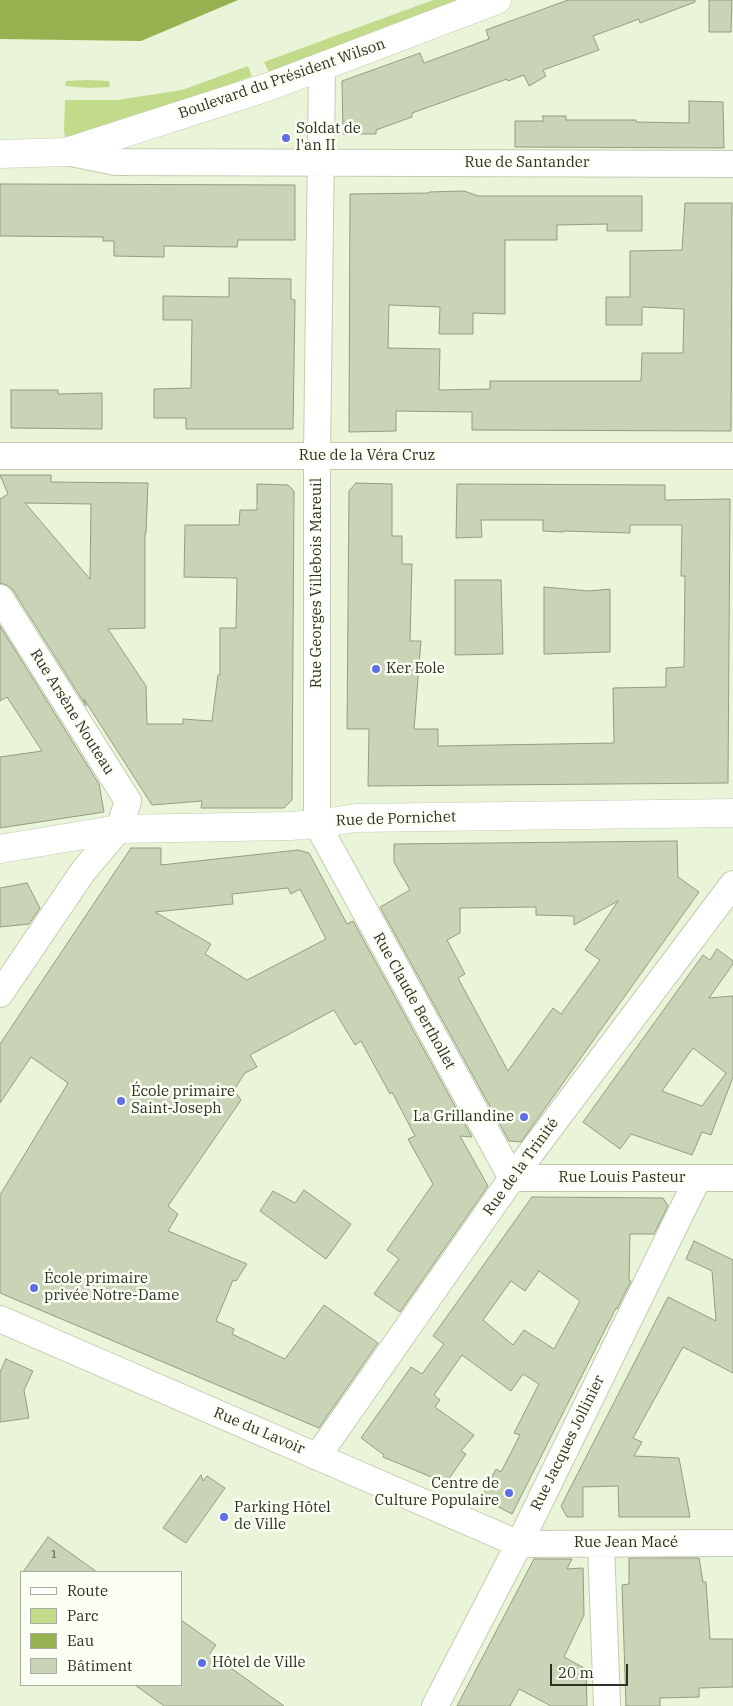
<!DOCTYPE html>
<html>
<head>
<meta charset="utf-8">
<style>
	body { margin:0 }
	#map { position:relative; width:733px; height:1706px; overflow:hidden; background:#eaf4d8; font-family:"IBM Plex Serif",serif }
	canvas { display:block }
	.legend { position:absolute; left:20px; top:1571px; width:162px; height:115px; box-sizing:border-box; background:#fbfff3; border:1px solid #a9aca1; margin:0; padding:6px 9px; list-style:none; font-size:15px; color:#2d3025 }
	.legend li { display:flex; align-items:center; gap:10px; height:25px }
	.legend b { width:25px; border:1px solid #a9aca1 }
	.scale { position:absolute; left:550px; top:1664px; width:78px; height:22px; box-sizing:border-box; border:2px solid #2d3025; border-top:0; padding-left:6px; font-size:15px; line-height:18px; white-space:nowrap; color:#2d3025; -webkit-text-stroke:4px #fbfff3; paint-order:stroke }
</style>
</head>
<body>
<div id="map">
<canvas width="733" height="1706"></canvas>
<ul class="legend">
<li><b style="height:6px;background:#fff"></b>Route</li>
<li><b style="height:14px;background:#c2db8a"></b>Parc</li>
<li><b style="height:14px;background:#96b150"></b>Eau</li>
<li><b style="height:14px;background:#c9d3b6"></b>Bâtiment</li>
</ul>
<div class="scale">20 m</div>
</div>
<script>
const c = document.querySelector('canvas').getContext('2d');
c.lineJoin = 'round';
function fill(path, color) { c.fillStyle = color; c.fill(path, 'evenodd'); }
const toPath = rows => new Path2D(rows.map(r => 'M' + r).join(''));
function stroke(path, color, width, dash) { c.strokeStyle = color; c.lineWidth = width; c.lineCap = dash ? 'butt' : 'round'; c.setLineDash(dash || []); c.stroke(path); }
function write(font, color, halo, rows, align = 'center') {
  c.font = font + ' "IBM Plex Serif",serif'; c.lineWidth = 5; c.setLineDash([]); c.textBaseline = 'middle'; c.strokeStyle = halo; c.fillStyle = color; for (const [text, x, y, turn = 0] of rows) {
    c.save(); c.translate(x, y); c.rotate((+turn || 0) * Math.PI / 180); c.textAlign = isNaN(turn) ? turn : align; if (halo) c.strokeText(text, 0, 0); c.fillText(text, 0, 0); c.restore();
  }
}
fill(toPath([
	[433,0,466,0,269,72,264,62],
	[248,66,252,76,67,146,64,131,65,100,117,100,182,90],
	[86,80,109,81,110,87,89,88,65,86,66,81]
]), '#c2db8a');
fill(toPath([
	[0,0,238,0,141,41,0,39]
]), '#96b150');
const building = toPath([
	[568,0,695,0,695,2,640,23,639,19,593,36,599,50,543,70,546,76,529,86,524,75,508,81,507,79,412,113,412,117,376,130,376,134,343,134,342,81,420,53,424,63,443,56,489,39,486,30,568,0],
	[709,0,732,0,731,32,709,32,709,0],
	[689,101,723,102,724,148,515,147,515,121,544,121,542,116,566,116,566,120,636,120,636,122,689,123,689,101],
	[0,184,295,185,295,240,238,240,237,247,164,246,164,257,114,256,114,241,103,241,103,237,0,236,0,184],
	[464,191,478,196,642,196,642,231,607,231,607,224,557,225,557,240,505,240,505,314,473,313,473,334,439,334,440,307,389,305,388,348,440,349,439,390,490,389,490,381,641,381,642,353,683,353,684,309,642,307,642,325,606,325,606,297,630,297,630,251,682,250,685,203,732,203,731,431,472,430,472,412,396,411,396,431,349,432,350,194,429,193,429,192,464,191],
	[229,278,291,279,291,299,295,300,293,429,186,429,186,418,154,418,154,389,191,388,192,320,163,320,163,296,229,297,229,278],
	[11,390,58,390,58,394,102,393,102,429,11,428,11,390],
	[0,475,51,475,51,482,148,483,146,533,145,533,145,628,108,629,146,686,147,724,183,724,183,719,212,721,218,675,220,675,220,628,236,628,237,578,184,577,185,525,239,525,240,510,257,510,257,484,288,485,294,491,292,800,284,808,201,808,202,801,152,805,84,699,86,706,13,590,7,585,0,583,0,499,8,494,0,475],
	[25,503,91,504,90,579,25,503],
	[356,483,392,484,392,536,402,536,402,564,412,564,410,641,421,641,414,729,438,729,438,746,614,743,613,688,666,687,666,668,684,667,685,576,681,576,682,525,630,525,630,533,563,531,563,532,543,531,543,520,481,520,482,537,456,538,457,484,665,485,665,500,730,499,728,783,368,786,369,729,347,729,349,491,356,483],
	[455,580,501,580,503,654,455,655,455,580],
	[544,587,589,591,610,589,610,652,544,654,544,587],
	[0,626,99,784,104,812,0,828,0,757,42,751,7,697,0,701,0,626],
	[677,841,678,877,699,892,521,1142,509,1141,380,907,410,890,394,862,394,844,677,841],
	[618,901,585,950,600,960,561,1014,553,1008,508,1071,458,978,465,974,447,940,460,933,460,908,536,907,536,915,574,916,574,925,618,901],
	[131,848,161,848,161,865,298,850,309,853,347,924,353,921,472,1137,460,1136,488,1186,400,1312,374,1294,399,1259,387,1250,433,1184,408,1139,415,1136,392,1092,390,1094,361,1041,355,1045,334,1010,250,1055,257,1067,245,1073,234,1090,241,1100,168,1206,178,1214,168,1231,247,1264,236,1281,233,1280,216,1321,234,1329,232,1334,285,1359,324,1305,378,1343,319,1428,0,1293,0,1195,68,1083,31,1057,0,1103,0,1044,131,848],
	[288,888,291,894,300,889,326,939,247,980,205,954,211,944,155,912,233,904,232,894,288,888],
	[27,883,40,908,29,924,0,927,0,888,27,883],
	[717,949,733,961,733,964,709,998,733,996,733,1077,711,1135,702,1132,692,1155,631,1134,620,1149,583,1122,703,955,710,960,717,949],
	[693,1048,726,1073,702,1106,662,1091,693,1048],
	[304,1190,351,1224,326,1259,260,1211,273,1191,295,1203,304,1190],
	[532,1197,663,1198,668,1206,654,1234,630,1234,629,1280,631,1281,617,1309,616,1308,512,1514,481,1498,496,1469,501,1472,520,1435,514,1433,539,1384,523,1374,511,1391,462,1355,434,1395,440,1400,435,1407,474,1435,461,1451,466,1454,446,1483,383,1457,384,1455,361,1438,411,1367,422,1374,444,1344,433,1336,532,1197],
	[539,1271,580,1301,554,1349,524,1330,513,1345,483,1320,511,1281,525,1291,539,1271],
	[694,1241,733,1260,733,1373,683,1347,633,1438,642,1442,634,1456,679,1458,690,1517,619,1517,618,1486,583,1487,583,1517,567,1517,561,1506,668,1297,716,1321,712,1271,686,1259,694,1241],
	[6,1359,33,1371,24,1390,29,1418,0,1422,0,1372,6,1359],
	[201,1475,203,1481,207,1476,225,1488,186,1543,163,1528,201,1475],
	[48,1537,97,1572,23,1572,48,1537],
	[629,1558,699,1558,703,1582,706,1582,710,1639,733,1639,733,1687,699,1688,699,1697,660,1698,660,1706,626,1706,622,1585,629,1584,629,1558],
	[534,1559,572,1559,567,1569,583,1568,584,1615,564,1657,586,1669,587,1706,551,1706,519,1689,510,1706,457,1706,534,1559],
	[181,1620,216,1645,210,1653,284,1706,164,1706,135,1685,181,1685,181,1620]
]);
fill(building, '#c9d3b6');
stroke(building, '#939c82', 1);
const minor = toPath([
	[322,67,317,456,317,824,512,1178,733,1178],
	[66,152,116,162,733,164],
	[0,456,733,456],
	[0,598,128,801,119,829,84,870,0,994],
	[0,1319,519,1544,733,1543],
	[317,1457,512,1178,733,884],
	[601,1544,607,1706],
	[435,1706,519,1544,698,1178]
]);
const tertiary = toPath([
	[0,154,66,152,268,87,497,0],
	[0,849,119,829,290,826,317,824,356,818,733,813]
]);
stroke(minor, '#c3ccb1', 28);
stroke(tertiary, '#c3ccb1', 29);
stroke(minor, '#fff', 26);
stroke(tertiary, '#fff', 28);
for (const [x, y, r, color] of [
	[286,138,5,"#5c6fe6"],
	[376,669,5,"#5c6fe6"],
	[121,1101,5,"#5c6fe6"],
	[524,1117,5,"#5c6fe6"],
	[34,1288,5,"#5c6fe6"],
	[509,1493,5,"#5c6fe6"],
	[224,1517,5,"#5c6fe6"],
	[202,1663,5,"#5c6fe6"]
]) { const dot = new Path2D(); dot.arc(x, y, r, 0, 2 * Math.PI); c.fillStyle = color; c.fill(dot); stroke(dot, '#fbfff3', 2); }
write('12px', '#545949', null, [
	["1",54,1555]
]);
write('15px', '#2d3025', '#fbfff3', [
	["Boulevard du Président Wilson",282,79,-19],
	["Rue de Santander",527,163],
	["Rue de la Véra Cruz",367,456],
	["Rue Georges Villebois Mareuil",317,583,-90],
	["Rue Arsène Nouteau",72,712,58],
	["Rue de Pornichet",396,819,-2],
	["Rue Claude Berthollet",414,1001,61],
	["Rue de la Trinité",521,1167,-54],
	["Rue Louis Pasteur",622,1178],
	["Rue du Lavoir",259,1431,23],
	["Rue Jacques Jollinier",568,1443,-64],
	["Rue Jean Macé",626,1543]
]);
write('15px', '#2d3025', '#fbfff3', [
	["Soldat de",296,129],
	["l'an II",296,146],
	["Ker Eole",386,669],
	["École primaire",131,1092],
	["Saint-Joseph",131,1109],
	["La Grillandine",514,1117,"right"],
	["École primaire",44,1279],
	["privée Notre-Dame",44,1296],
	["Centre de",499,1484,"right"],
	["Culture Populaire",499,1501,"right"],
	["Parking Hôtel",234,1508],
	["de Ville",234,1525],
	["Hôtel de Ville",212,1663]
], 'left');
</script>
</body>
</html>
